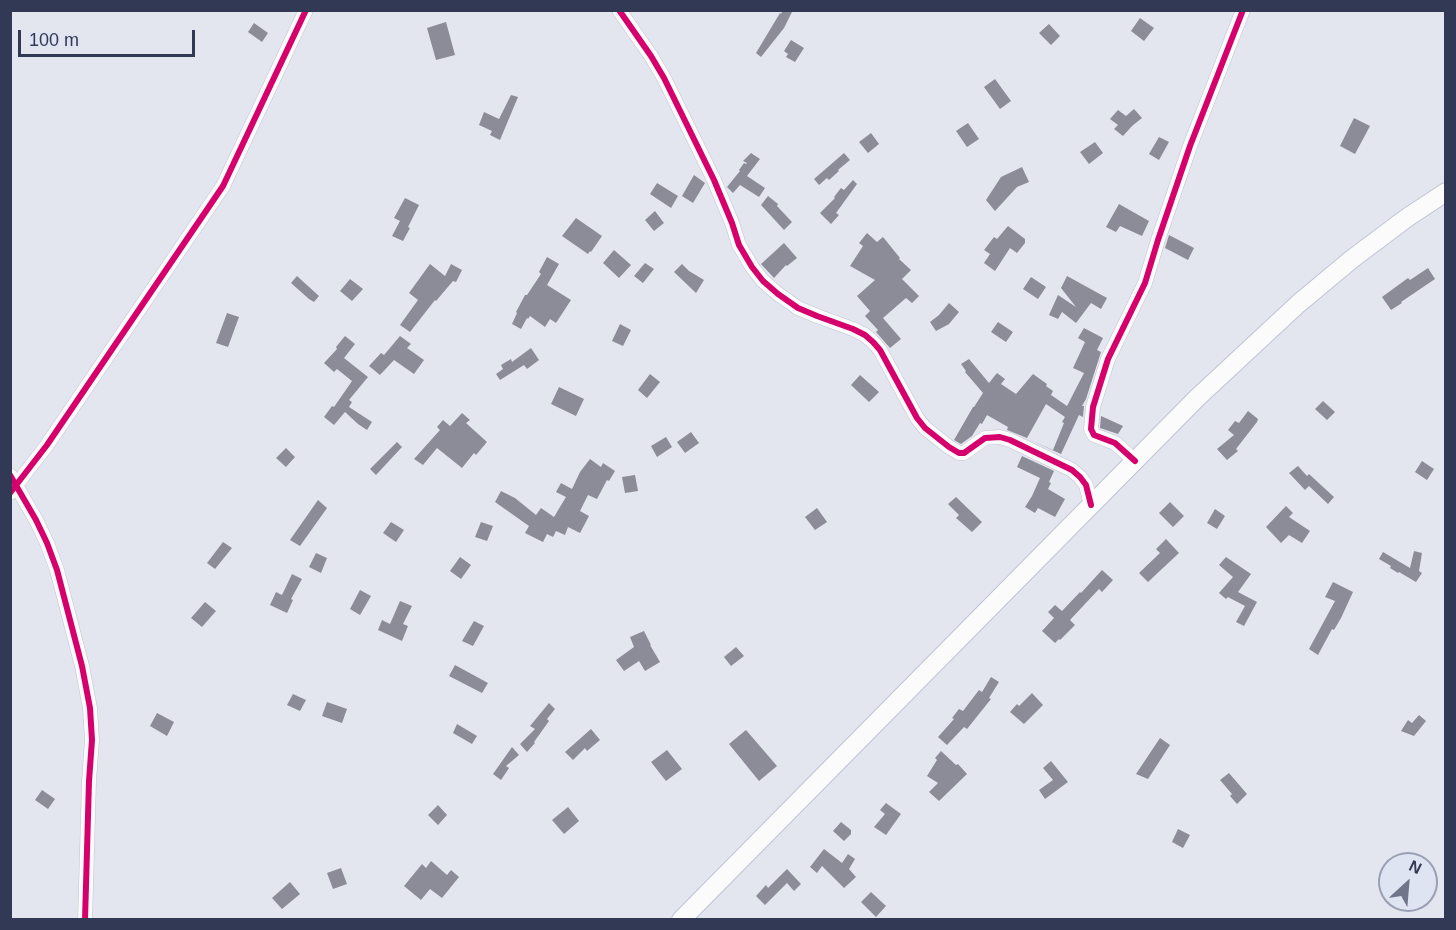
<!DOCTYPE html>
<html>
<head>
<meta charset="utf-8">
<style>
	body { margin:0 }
	#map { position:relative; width:1456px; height:930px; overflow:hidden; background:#e3e6ee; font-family:Helvetica,sans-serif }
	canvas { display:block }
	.frame { position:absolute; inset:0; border:12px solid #313954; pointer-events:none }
	.north { position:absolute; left:1378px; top:852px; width:60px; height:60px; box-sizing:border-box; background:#dfe4f2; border:2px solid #99a0b3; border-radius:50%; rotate:26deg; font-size:16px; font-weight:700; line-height:24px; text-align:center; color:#313954 }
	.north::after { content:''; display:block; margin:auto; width:21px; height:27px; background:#6f768a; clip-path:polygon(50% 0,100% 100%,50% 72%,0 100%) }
	.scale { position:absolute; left:18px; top:30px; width:177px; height:27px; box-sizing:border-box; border:3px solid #313954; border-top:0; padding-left:8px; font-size:18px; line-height:21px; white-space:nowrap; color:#313954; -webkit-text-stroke:4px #dfe4f2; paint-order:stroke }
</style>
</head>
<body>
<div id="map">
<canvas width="1456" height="930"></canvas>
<div class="frame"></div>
<div class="north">N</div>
<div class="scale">100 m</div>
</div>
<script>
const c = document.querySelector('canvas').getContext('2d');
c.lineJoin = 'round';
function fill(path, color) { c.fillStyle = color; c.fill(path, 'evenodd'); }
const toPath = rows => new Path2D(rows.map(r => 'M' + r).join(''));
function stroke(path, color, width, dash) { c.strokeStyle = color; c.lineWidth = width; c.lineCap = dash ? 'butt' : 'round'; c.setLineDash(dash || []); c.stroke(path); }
fill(toPath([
	[783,10,793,10,784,28,761,57,756,53,780,13,781,14],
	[1140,18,1154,28,1144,41,1131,31],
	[446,22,455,55,436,60,427,28],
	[254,23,268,33,262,42,248,32],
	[1049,24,1060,36,1051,45,1039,33],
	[791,40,804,48,795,62,786,57,788,54,784,51],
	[995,79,1011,101,1000,109,984,87],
	[511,95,518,97,500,140,490,135,492,131,479,125,484,112,499,119],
	[1134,109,1142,118,1132,126,1123,136,1114,129,1118,125,1110,119,1118,110,1126,116],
	[1354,118,1370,126,1355,154,1340,146],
	[968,123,979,139,967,147,956,131],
	[871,133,879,144,868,153,859,142],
	[1159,137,1169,142,1159,160,1149,154],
	[1095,142,1103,153,1089,164,1080,152],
	[751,153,760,159,747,176,765,188,759,197,740,185,733,193,727,187,740,171,739,170,744,163,746,164,747,163,743,161],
	[844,153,850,160,838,170,839,171,829,180,827,178,819,185,814,179],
	[1022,167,1029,182,1017,187,995,211,986,200,1001,177],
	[694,175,705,183,693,203,682,196],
	[853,180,857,184,836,213,839,215,831,224,820,213,835,198,834,197,841,188,844,190],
	[657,183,678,196,671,208,650,194],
	[768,196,778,204,777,206,792,222,784,230,761,205],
	[405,198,419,205,408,227,410,228,403,241,392,236,400,221,394,218],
	[1119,204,1149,221,1142,236,1120,226,1116,232,1106,227],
	[655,211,664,223,654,231,645,220],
	[576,218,602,236,591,252,590,251,588,254,562,236],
	[1008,226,1025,239,1025,243,1017,253,1010,248,995,271,984,263,990,254,984,250,994,237,997,239],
	[867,233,877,242,883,237,900,258,899,259,911,270,902,279,919,296,912,303,906,298,883,318,901,339,890,348,876,332,878,330,865,316,870,311,857,296,875,280,850,266,863,246,859,243],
	[1169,235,1194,248,1188,260,1165,248],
	[784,243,797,258,787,266,786,265,774,278,761,264],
	[614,250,631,265,619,278,603,263],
	[547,257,559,264,547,285,571,300,556,323,550,319,545,327,530,316,528,319,527,318,521,329,512,324,517,313,516,312,525,295,527,295,541,274,539,272],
	[645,263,654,269,643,283,634,276],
	[430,264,445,276,451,264,462,270,456,282,453,281,436,301,435,300,410,332,400,325,418,300,409,293],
	[682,264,689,271,704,280,696,293,674,272],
	[1428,268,1435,279,1401,302,1402,303,1391,310,1382,297,1408,278,1410,280],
	[297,276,319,296,314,302,309,299,291,283],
	[1067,276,1107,298,1101,309,1091,303,1076,323,1062,312,1058,319,1049,315,1058,295,1076,307,1061,288],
	[1031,277,1046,287,1038,299,1023,289],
	[350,279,363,289,352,301,340,291],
	[949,303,959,312,949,324,936,331,930,322,939,315],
	[227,313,239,317,228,347,216,343],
	[998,322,1013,332,1006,342,991,332],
	[620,324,631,330,623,346,612,341],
	[1084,328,1103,338,1097,350,1101,352,1086,399,1082,406,1084,406,1083,417,1079,415,1061,454,1030,440,1053,450,1064,423,1062,422,1065,417,1046,404,1027,438,1007,430,1008,427,987,415,982,424,980,423,972,436,961,444,954,440,973,407,974,407,983,393,965,372,966,371,961,364,969,359,989,383,997,373,1005,379,1001,384,1016,394,1033,374,1047,384,1046,386,1053,391,1051,395,1067,406,1084,373,1073,368,1085,342,1078,338],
	[345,336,355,344,344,358,368,377,349,400,352,402,349,407,372,422,367,430,358,424,345,412,334,425,324,417,332,406,334,407,352,381,337,369,334,372,324,363,337,349,336,347],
	[400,336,411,344,407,348,424,360,414,374,394,360,380,375,369,366,381,353,384,355],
	[531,348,539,360,527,369,524,365,500,380,496,374,503,369,501,365,511,359,512,362],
	[650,374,660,382,647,398,638,390],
	[860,375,879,392,869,402,851,385],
	[559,387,584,399,576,416,551,404],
	[1323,401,1335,412,1327,420,1315,409],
	[1248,411,1258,419,1257,422,1236,449,1238,451,1227,460,1217,449,1234,435,1228,430,1235,421,1239,423],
	[462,413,470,420,466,423,487,442,476,455,474,453,462,468,437,448,423,465,414,459,440,430,437,427,443,420,450,426],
	[1101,416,1123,426,1118,434,1100,428],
	[691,432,699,443,685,453,677,442],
	[666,437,672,447,657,457,651,446],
	[397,442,402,447,376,475,370,469],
	[286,448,295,457,286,467,276,458],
	[1022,456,1054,471,1049,482,1051,483,1048,489,1065,499,1055,517,1038,508,1035,513,1025,507,1032,496,1040,478,1017,467],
	[590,459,601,467,603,463,615,471,609,481,607,480,597,499,588,495,580,511,589,516,580,533,568,527,565,535,556,531,553,537,547,534,543,542,525,533,529,526,495,502,501,491,515,498,536,515,541,508,554,517,566,497,556,492,561,483,572,489,580,472],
	[1422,461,1434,469,1427,480,1415,472],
	[1298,466,1307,476,1309,474,1334,497,1328,504,1309,486,1305,490,1289,473],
	[635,475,638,491,625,493,622,477],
	[956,497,982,522,972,532,956,518,959,515,948,504],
	[318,500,327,508,300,546,290,540],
	[1170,502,1184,516,1173,527,1159,513],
	[1286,506,1293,513,1289,517,1310,531,1302,543,1289,535,1281,543,1266,527],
	[817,508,827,522,815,530,805,517],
	[1215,509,1225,516,1217,529,1207,523],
	[391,522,404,530,396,542,383,533],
	[481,522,493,526,487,541,475,537],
	[1166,539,1179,553,1148,582,1139,573,1160,553,1156,549],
	[223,542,232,548,215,569,207,563],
	[1414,551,1422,553,1419,571,1422,573,1416,582,1399,572,1398,573,1390,568,1391,566,1379,559,1383,552,1410,568],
	[316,553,327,558,321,573,309,567],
	[460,557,471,565,461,579,450,571],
	[1226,557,1251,574,1238,592,1257,602,1244,626,1236,622,1245,606,1228,597,1226,599,1219,593,1233,577,1219,565],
	[1102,570,1113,580,1102,592,1099,589,1070,620,1075,625,1060,640,1059,639,1055,643,1042,631,1054,618,1048,612,1055,605,1062,611,1080,592,1081,593],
	[292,574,302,579,291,599,293,600,287,613,270,605,276,592,282,595],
	[1333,582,1353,592,1341,618,1334,630,1332,629,1318,655,1309,649,1335,601,1325,597],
	[360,590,371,596,360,615,350,609],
	[400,601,412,606,403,624,408,626,402,641,378,630,382,620,390,624],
	[205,602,216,611,202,627,191,618],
	[474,621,484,626,473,646,462,641],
	[644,631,651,645,650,645,660,662,645,671,639,661,624,671,616,660,634,647,630,637],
	[736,647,744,656,731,666,724,657],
	[455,665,488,683,482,693,449,676],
	[991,677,999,682,989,698,991,699,967,729,964,727,947,745,938,737,954,719,952,718,959,709,963,711,979,690,982,692],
	[1032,693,1043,705,1024,724,1010,712,1017,704,1019,706],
	[293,694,306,700,300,711,287,705],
	[327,702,347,709,342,723,322,716],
	[549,703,555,709,547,719,549,721,534,742,535,743,527,752,520,744,535,729,530,726],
	[157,713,174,722,167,736,150,726],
	[1419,715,1426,721,1414,736,1401,731,1408,720,1412,723],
	[457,724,477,736,472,744,453,733],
	[591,729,600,740,587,751,585,748,573,760,565,752],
	[746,730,777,766,759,781,729,744],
	[1160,738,1170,745,1148,779,1136,774],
	[512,747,519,755,506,766,509,768,501,780,493,774],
	[667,750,682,769,666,781,651,762],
	[941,751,956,765,958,764,967,774,939,801,929,792,938,783,927,776,937,760,935,758],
	[1051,761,1068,782,1045,799,1039,790,1053,780,1043,768],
	[1229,773,1247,794,1237,804,1230,796,1232,794,1220,780],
	[42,790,55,799,48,809,35,800],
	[886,803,901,814,886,835,874,827,885,814,880,810],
	[438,805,447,815,438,825,428,815],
	[568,807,579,821,564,834,552,820],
	[841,822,851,830,851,834,844,841,833,831],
	[1178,829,1190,835,1183,848,1172,842],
	[824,849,842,863,848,854,855,859,849,869,856,877,844,888,822,866,817,873,810,867],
	[431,861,447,875,451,870,459,877,442,898,430,889,421,900,404,886,422,864,426,868],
	[341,868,347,884,333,889,327,873],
	[787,869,801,884,794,891,787,883,765,905,756,896,766,885,768,888],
	[290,882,300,894,282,909,272,898],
	[871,892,886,906,876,917,861,902]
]), '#8c8b98');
const street = toPath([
	[619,10,651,56,664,78,714,180,732,223,739,245,752,267,763,281,778,294,798,308,817,316,853,329,865,335,873,342,880,350,917,418,925,428,949,447,959,453,964,453,985,438,1000,437,1010,440,1072,470,1080,477,1086,485,1091,505],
	[1135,461,1115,443,1094,435,1091,429,1093,407,1108,359,1145,283,1158,240,1190,146,1243,10],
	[10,475,36,520,47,543,57,570,82,666,90,708,92,740,89,781,85,920],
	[10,493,47,445,223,186,306,10]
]);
const secondary = toPath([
	[681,920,1197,398,1298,304,1352,259,1408,217,1446,192]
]);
stroke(street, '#bfc4d5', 15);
stroke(secondary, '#bfc4d5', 20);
stroke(street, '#fbfbfc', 14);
stroke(secondary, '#fbfbfc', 18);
stroke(toPath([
	[619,10,651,56,664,78,714,180,732,223,739,245,752,267,763,281,778,294,798,308,817,316,853,329,865,335,873,342,880,350,917,418,925,428,949,447,959,453,964,453,985,438,1000,437,1010,440,1072,470,1080,477,1086,485,1091,505],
	[1135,461,1115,443,1094,435,1091,429,1093,407,1108,359,1145,283,1158,240,1190,146,1243,10],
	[10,475,36,520,47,543,57,570,82,666,90,708,92,740,89,781,85,920],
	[10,493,47,445,223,186,306,10]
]), '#d6006c', 6);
</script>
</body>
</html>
